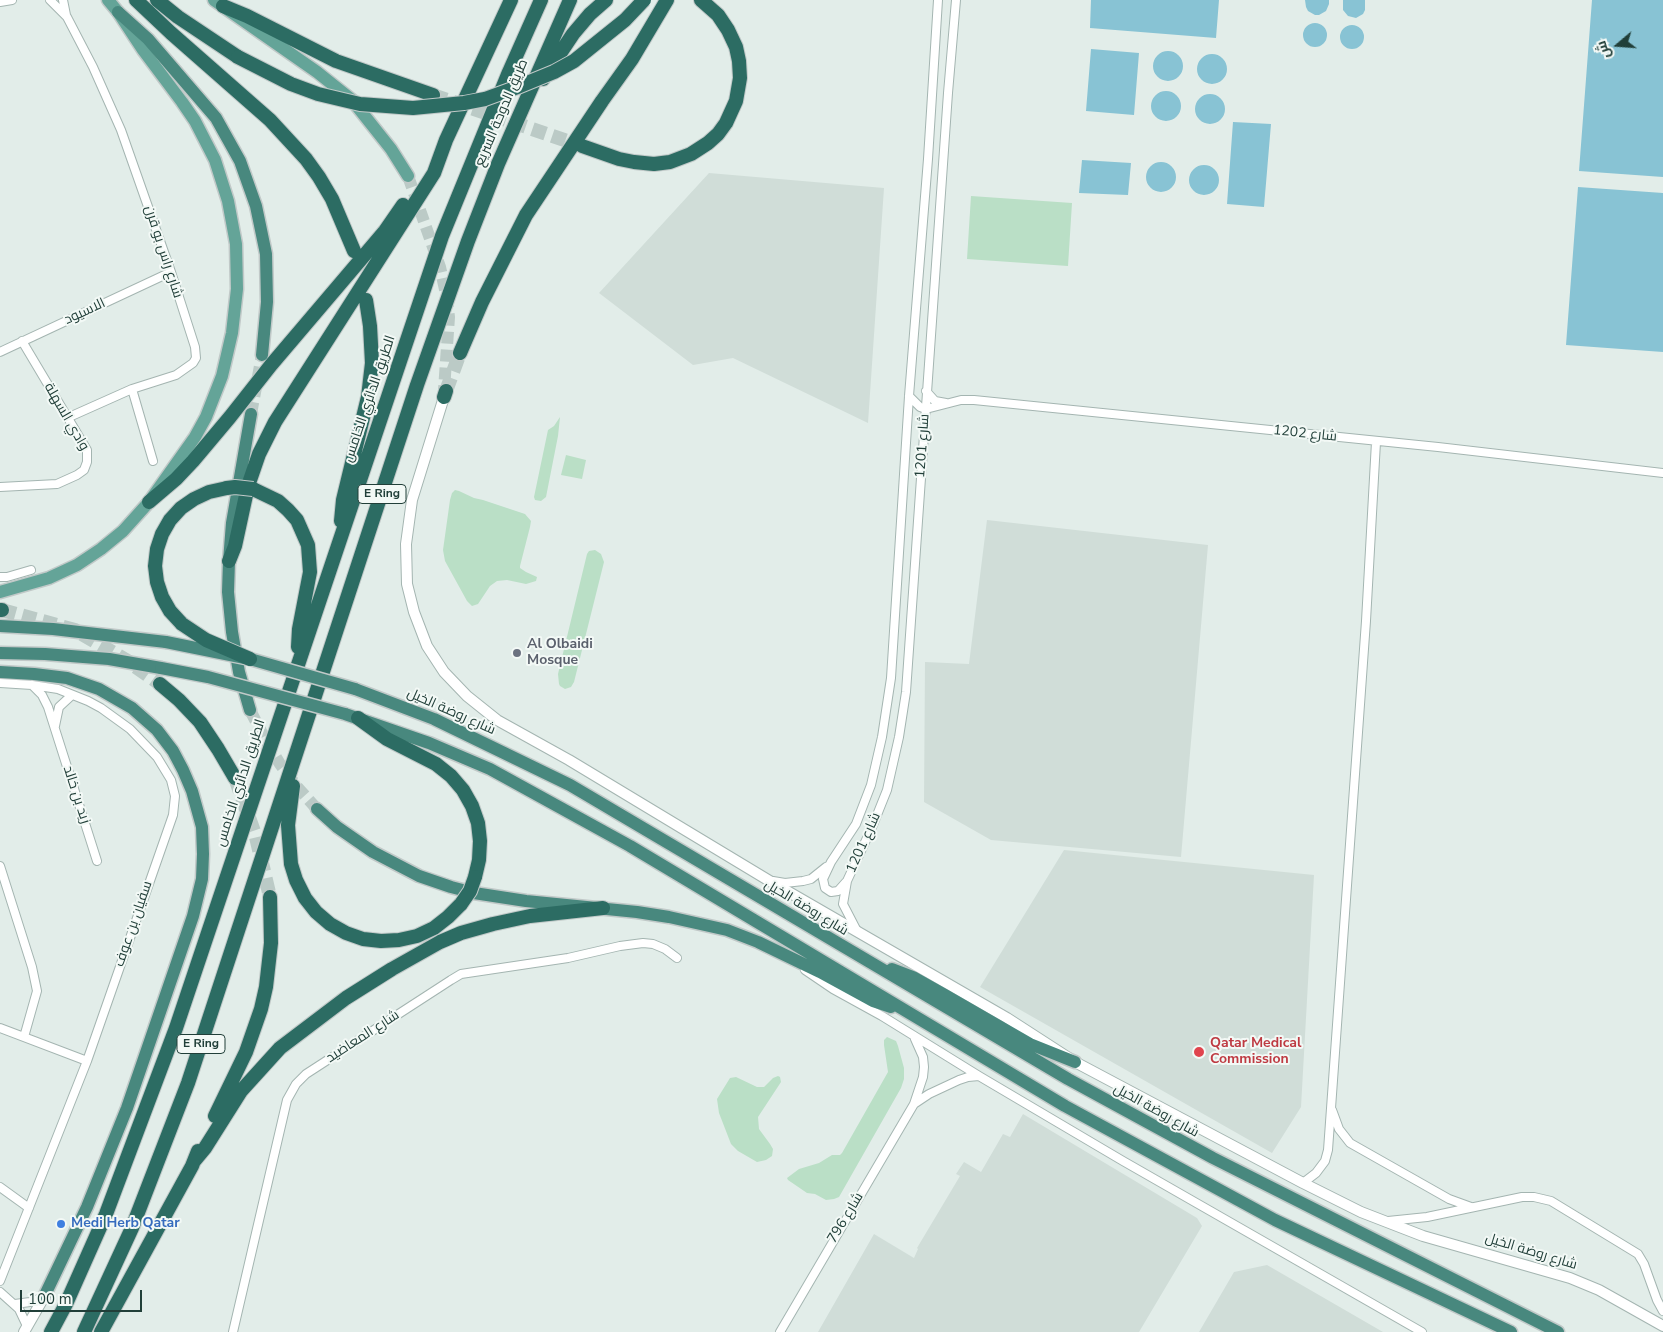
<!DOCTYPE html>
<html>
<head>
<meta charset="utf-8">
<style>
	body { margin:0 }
	#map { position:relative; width:1663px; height:1332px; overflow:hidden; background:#e2ede9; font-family:"Nunito Sans",Cairo,sans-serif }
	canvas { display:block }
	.north { position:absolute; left:1593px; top:20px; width:50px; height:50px; -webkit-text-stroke:4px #f3f9f6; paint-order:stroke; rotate:252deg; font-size:14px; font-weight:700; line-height:20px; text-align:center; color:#213f39 }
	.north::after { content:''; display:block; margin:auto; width:18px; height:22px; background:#213f39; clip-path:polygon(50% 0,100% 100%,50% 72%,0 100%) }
	.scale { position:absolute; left:20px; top:1290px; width:122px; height:22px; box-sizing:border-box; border:2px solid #213f39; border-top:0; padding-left:6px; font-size:15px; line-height:18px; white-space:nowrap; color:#213f39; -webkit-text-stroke:4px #f3f9f6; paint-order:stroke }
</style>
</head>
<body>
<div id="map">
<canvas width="1663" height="1332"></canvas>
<div class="north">ش</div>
<div class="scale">100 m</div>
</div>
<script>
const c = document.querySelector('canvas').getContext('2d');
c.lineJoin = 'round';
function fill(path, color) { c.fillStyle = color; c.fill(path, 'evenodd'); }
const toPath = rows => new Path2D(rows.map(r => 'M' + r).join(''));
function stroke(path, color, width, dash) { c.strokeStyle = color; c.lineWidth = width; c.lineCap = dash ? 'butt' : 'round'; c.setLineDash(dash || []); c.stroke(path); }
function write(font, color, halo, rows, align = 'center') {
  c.font = font + ' "Nunito Sans",Cairo,sans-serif'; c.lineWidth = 4; c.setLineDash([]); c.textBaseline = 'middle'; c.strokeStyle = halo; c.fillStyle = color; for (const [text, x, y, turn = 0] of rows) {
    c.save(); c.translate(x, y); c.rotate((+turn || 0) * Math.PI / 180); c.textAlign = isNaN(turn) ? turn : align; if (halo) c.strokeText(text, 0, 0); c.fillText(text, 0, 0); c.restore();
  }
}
fill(toPath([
	[709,173,884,188,868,423,733,358,693,365,599,293],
	[987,520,1208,545,1181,857,991,840,924,802,925,662,969,664],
	[1064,850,1314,875,1301,1107,1272,1153,980,987],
	[1023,1114,1197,1218,1202,1226,1139,1332,818,1332,874,1234,914,1258,918,1249,917,1248,960,1176,956,1174,964,1162,981,1172,1003,1134,1010,1137],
	[1267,1265,1383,1332,1199,1332,1234,1272]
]), '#d0ddd8');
fill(toPath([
	[971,196,1072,203,1068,266,967,259],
	[560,417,558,436,546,497,541,501,535,500,534,497,548,430,554,426],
	[566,455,586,460,582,479,561,475],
	[455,490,459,491,474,498,483,500,525,514,531,521,530,527,520,566,520,568,526,572,537,577,536,581,526,584,507,580,497,581,490,586,478,604,472,606,467,601,445,561,443,550,450,500,452,493],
	[595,550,601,554,604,562,574,682,571,687,565,689,560,686,559,684,558,674,587,554,589,551],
	[887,1037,896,1041,898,1046,904,1068,904,1079,901,1088,839,1197,834,1199,826,1200,815,1194,807,1193,788,1180,787,1178,799,1169,819,1163,832,1155,840,1155,842,1153,888,1072,884,1045,884,1040],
	[778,1076,780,1077,781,1082,758,1117,759,1129,770,1144,773,1149,772,1156,766,1160,757,1162,738,1151,731,1144,719,1113,717,1099,730,1078,736,1077,757,1087,764,1087,773,1078]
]), '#badfc6');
fill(toPath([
	[1091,0,1219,0,1216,38,1090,28],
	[1305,0,1329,0,1329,4,1326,11,1319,15,1315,15,1308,11,1306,7],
	[1343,0,1365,0,1365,10,1363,14,1356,18,1348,16,1343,10],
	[1592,0,1663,0,1663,177,1579,171],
	'1303 35a12 12 0 1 1 24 0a12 12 0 1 1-24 0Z',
	'1340 37a12 12 0 1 1 24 0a12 12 0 1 1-24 0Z',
	[1091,49,1139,53,1134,115,1086,111],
	'1153 66a15 15 0 1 1 30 0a15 15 0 1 1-30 0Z',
	'1197 69a15 15 0 1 1 30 0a15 15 0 1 1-30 0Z',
	'1151 106a15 15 0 1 1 30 0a15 15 0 1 1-30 0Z',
	'1195 109a15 15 0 1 1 30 0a15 15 0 1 1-30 0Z',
	[1233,122,1271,124,1264,207,1227,204],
	[1082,160,1131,163,1128,195,1079,193],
	'1146 177a15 15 0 1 1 30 0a15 15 0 1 1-30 0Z',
	'1189 180a15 15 0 1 1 30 0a15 15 0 1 1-30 0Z',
	[1578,187,1663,193,1663,352,1566,345]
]), '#88c3d4');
stroke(toPath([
	[408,176,440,267,446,294,449,317,444,390]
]), '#bbcac6', 12, [12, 6]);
stroke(toPath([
	[251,414,262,355],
	[250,710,265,739,280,764,298,788,317,809]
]), '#bbcac6', 12, [12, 6]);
stroke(toPath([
	[433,95,582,146],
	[446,391,460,353],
	[2,610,75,630,126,660,160,684],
	[235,778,256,837,270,897]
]), '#bbcac6', 14, [14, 7]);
const minor = toPath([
	[50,0,67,17,93,67,121,130,171,272,195,347,196,358,193,363,176,375,132,389,67,418],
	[63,0,66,15],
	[0,2,12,0],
	[0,352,171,272],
	[132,389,153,461],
	[926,391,935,401,946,403],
	[909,396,920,407,926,409,961,400,974,400,1438,447,1663,473],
	[0,487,57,484,77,475,84,470,87,462,87,450,22,341],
	[0,577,7,577,31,570],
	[0,683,32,685,58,689,88,701,101,708,130,729,157,757,171,780,175,796,173,815,87,1061,0,1281],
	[32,685,42,695,48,707,97,861],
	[55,726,59,707,72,695],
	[0,866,32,967,37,991,24,1037],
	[773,881,785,883,803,881,811,879,826,867],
	[846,882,838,891,831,892,825,888,823,879,831,862,856,824,871,785,882,737,891,678,909,396,928,159,938,0],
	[857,931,843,904,847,881,873,825,887,790,899,737,906,692,948,93,956,0],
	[805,970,833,989,882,1016,979,1076,1123,1161,1422,1332],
	[0,1028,87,1061],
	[914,1104,929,1094,959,1080,968,1077,979,1076],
	[1332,1110,1339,1129,1350,1143,1449,1199,1471,1207],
	[1303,1183,1316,1173,1325,1161,1328,1150,1366,621,1376,442],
	[0,1187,29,1208],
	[1388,1221,1427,1217,1522,1197,1534,1197,1551,1201,1638,1254,1644,1264,1657,1300,1663,1311],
	[0,1292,19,1309,27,1326],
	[15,1304,30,1302,44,1297],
	[233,1332,287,1100,296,1084,306,1074,451,980,461,974,568,958,620,946,643,943,653,944,665,949,677,958],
	[780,1332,914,1104,923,1077,924,1067,923,1057,915,1039]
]);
const tertiary = toPath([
	[444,397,412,500,406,544,407,584,414,612,427,646,444,672,467,696,497,720,569,760,768,880,1007,1018,1075,1062,1303,1183,1361,1212,1423,1236,1570,1278,1599,1290,1663,1326],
	[24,1332,44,1297]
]);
const primary = toPath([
	[214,0,317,72,352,100,391,149,408,176],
	[0,592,49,578,77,565,101,549,123,531,149,502,195,437,206,417,222,376,232,333,237,289,236,244,228,201,215,160,195,121,182,102,143,50,118,12,108,0]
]);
const trunk = toPath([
	[118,12,148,39,216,118,240,161,256,206,266,254,267,302,262,355],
	[0,626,53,629,166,642],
	[0,653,45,654,109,659,161,668],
	[0,672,34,674,67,678,99,689,132,708,157,730,173,751,183,770,192,791,202,827,203,854,202,879,193,916,127,1108,87,1207,44,1297],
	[355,689,434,719,570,785,1068,1079,1213,1158,1558,1332],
	[250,710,239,672,232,632,228,592,229,561,232,523,251,414],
	[345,714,429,743,490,769,630,846,1065,1106,1275,1220,1511,1332],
	[317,809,337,827,373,852,419,876,451,887,474,893,526,901,637,912,669,917,727,930,758,942,820,972,873,1001,891,1007],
	[892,969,913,977,945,995,1030,1044,1075,1062]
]);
const motorway = toPath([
	[136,0,171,33,270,120,306,159,319,177,332,199,354,251],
	[157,0,178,17,238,57],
	[223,6,247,16,336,61,433,95],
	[543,79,573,34,590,14,606,0],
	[582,146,619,159,634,162,654,164,670,162,691,154,708,143,718,134,726,123,736,101,740,78,739,61,736,47,728,30,718,15,701,0],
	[460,353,482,302,526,215,602,101,632,59,667,0],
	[444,397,446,391],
	[253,489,278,501,288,510,297,520,308,545,310,572,299,629,298,647],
	[149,502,176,479,193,461,230,417,271,365,385,231,403,205],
	[341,521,343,500,368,397,372,363,370,326,366,300],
	[229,561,235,546,248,486,259,454,275,422,434,173,446,140,511,0],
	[0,610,2,610],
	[182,624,170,611,162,597,157,582,155,566,157,549,162,534,170,520,181,508,194,499,209,492,227,488],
	[160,684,179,700,200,722,218,749,235,778],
	[358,718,387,739,436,764,451,776,463,790,472,806,478,823,480,841,479,860,475,877],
	[293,786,288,825,291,864,296,880,305,898,316,912,330,924,346,933,363,939,381,941,399,940,417,936,434,928,448,917,461,904],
	[215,1116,246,1052,261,1009,266,987,271,943,270,897],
	[195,1160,205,1148,241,1091,280,1048,346,998,392,969,440,942,461,933,493,924,530,916,603,908],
	[51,1332,66,1304,106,1214,176,1028,442,236,509,72,541,0],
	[84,1332,132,1228,188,1083,417,385,468,241,498,164,570,0],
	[101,1332,192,1166,198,1151]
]);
stroke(minor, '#a4b5b1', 10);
stroke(tertiary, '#a4b5b1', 12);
stroke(primary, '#c1c9c8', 15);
stroke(trunk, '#c1c9c8', 15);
stroke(motorway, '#c1c9c8', 16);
stroke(minor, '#fff', 8);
stroke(tertiary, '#fff', 10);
stroke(primary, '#64a498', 12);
stroke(trunk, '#48887e', 12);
stroke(motorway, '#2c6c63', 14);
const trunkBridge = toPath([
	[166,642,250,659,355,689],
	[161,668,208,677,345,714]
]);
const motorwayBridge = toPath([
	[238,57,291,84,318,94,360,104,413,108,464,103,485,99,515,88,554,72,574,61,625,20,644,0],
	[227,488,235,487,253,489],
	[182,624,206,640,250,659],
	[461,904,470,891,475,877]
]);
stroke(trunkBridge, '#c1c9c8', 15, []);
stroke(motorwayBridge, '#c1c9c8', 16, []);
stroke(trunkBridge, '#48887e', 12);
stroke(motorwayBridge, '#2c6c63', 14);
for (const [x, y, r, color] of [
	[517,653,5,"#6b7280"],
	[1199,1052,6,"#e0444e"],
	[61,1224,5,"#3f7fe0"]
]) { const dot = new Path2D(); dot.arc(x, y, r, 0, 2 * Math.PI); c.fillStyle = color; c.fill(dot); stroke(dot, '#f3f9f6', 2); }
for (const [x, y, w] of [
	[382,494,48],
	[201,1044,48]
]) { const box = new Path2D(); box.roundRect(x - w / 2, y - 9.5, w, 19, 4); c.fillStyle = '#f3f9f6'; c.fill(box); stroke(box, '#213f39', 1); }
write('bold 12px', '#213f39', null, [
	["E Ring",382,494],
	["E Ring",201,1044]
]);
write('14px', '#213f39', '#f3f9f6', [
	["طريق الدوحة السريع",502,113,-67],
	["شارع راس بو قرن",163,252,72],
	["الاسيود",85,312,-25],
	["الطريق الدائري الخامس",370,399,-71],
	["وادي السهلة",66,417,60],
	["شارع 1202",1305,434,6],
	["شارع 1201",923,446,-86],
	["شارع روضة الخيل",451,712,24],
	["الطريق الدائري الخامس",241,783,-72],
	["زيد بن خالد",76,795,72],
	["شارع 1201",864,843,-66],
	["شارع روضة الخيل",806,908,31],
	["سفيان بن عوف",134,924,-71],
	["شارع المعاضيد",363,1037,-33],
	["شارع روضة الخيل",1156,1111,29],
	["شارع 796",846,1218,-59],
	["شارع روضة الخيل",1531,1252,17]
]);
write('bold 14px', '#5b616d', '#f3f9f6', [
	["Al Olbaidi",527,645],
	["Mosque",527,661]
], 'left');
write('bold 14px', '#be3a42', '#f3f9f6', [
	["Qatar Medical",1210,1044],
	["Commission",1210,1060]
], 'left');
write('bold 14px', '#366cbe', '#f3f9f6', [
	["Medi Herb Qatar",71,1224]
], 'left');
</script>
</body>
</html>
